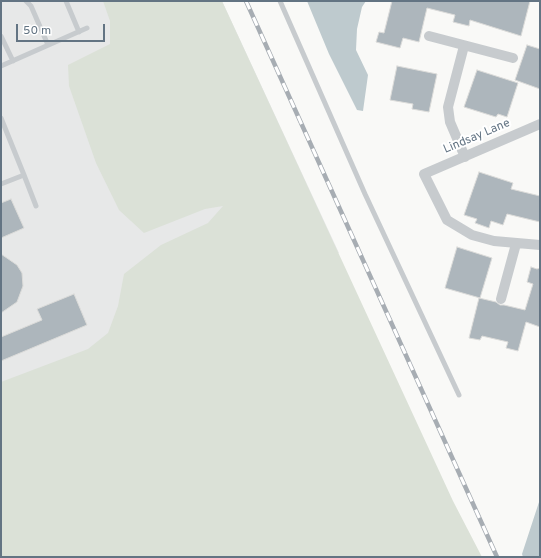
<!DOCTYPE html>
<html>
<head>
<meta charset="utf-8">
<style>
	body { margin:0 }
	#map { position:relative; width:541px; height:558px; overflow:hidden; background:#f9f9f7; font-family:Overpass,sans-serif }
	canvas { display:block }
	.frame { position:absolute; inset:0; border:2px solid #637483; pointer-events:none }
	.scale { position:absolute; left:16px; top:24px; width:89px; height:18px; box-sizing:border-box; border:2px solid #637483; border-top:0; padding-left:5px; font-size:12px; line-height:14px; white-space:nowrap; color:#637483; -webkit-text-stroke:3px #fff; paint-order:stroke }
</style>
</head>
<body>
<div id="map">
<canvas width="541" height="558"></canvas>
<div class="frame"></div>
<div class="scale">50 m</div>
</div>
<script>
const c = document.querySelector('canvas').getContext('2d');
c.lineJoin = 'round';
function fill(path, color) { c.fillStyle = color; c.fill(path, 'evenodd'); }
const toPath = rows => new Path2D(rows.map(r => 'M' + r).join(''));
function stroke(path, color, width, dash) { c.strokeStyle = color; c.lineWidth = width; c.lineCap = dash ? 'butt' : 'round'; c.setLineDash(dash || []); c.stroke(path); }
function write(font, color, halo, rows, align = 'center') {
  c.font = font + ' Overpass,sans-serif'; c.lineWidth = 4; c.setLineDash([]); c.textBaseline = 'middle'; c.strokeStyle = halo; c.fillStyle = color; for (const [text, x, y, turn = 0] of rows) {
    c.save(); c.translate(x, y); c.rotate((+turn || 0) * Math.PI / 180); c.textAlign = isNaN(turn) ? turn : align; if (halo) c.strokeText(text, 0, 0); c.fillText(text, 0, 0); c.restore();
  }
}
fill(toPath([
	[1,1,222,1,339,253,1,388]
]), '#e7e8e8');
fill(toPath([
	[103,1,222,1,453,501,482,557,1,557,1,382,88,349,108,333,118,306,124,274,161,245,208,223,223,206,205,209,144,233,119,210,96,163,69,86,68,65,110,44,110,21]
]), '#dbe1d7');
fill(toPath([
	[307,1,366,1,362,7,357,29,356,50,368,75,363,111,357,110,329,54],
	[540,499,540,557,523,557,522,554]
]), '#becace');
const building = toPath([
	[392,1,530,1,521,36,470,20,469,26,453,22,455,15,427,8,419,42,403,38,400,48,376,42,379,32,384,33,392,1],
	[527,45,540,49,540,89,515,80,527,45],
	[397,66,437,74,429,112,412,109,413,104,390,100,397,66],
	[477,70,518,83,507,117,498,114,496,117,464,107,477,70],
	[479,172,513,183,511,189,540,196,540,222,507,214,503,225,491,221,489,228,475,223,477,219,464,215,479,172],
	[11,199,24,228,1,238,1,203,11,199],
	[457,247,492,258,480,298,445,288,457,247],
	[1,254,17,265,22,273,23,286,17,302,1,313,1,254],
	[531,267,537,269,540,268,540,327,526,322,518,351,506,348,508,342,482,336,480,340,469,338,479,298,496,302,500,305,504,305,525,310,533,284,527,282,531,267],
	[74,294,87,325,1,361,1,337,42,320,37,309,74,294]
]);
fill(building, '#adb6bc');
stroke(building, '#dbdbd9', 1);
stroke(toPath([
	[26,1,31,6,48,45],
	[66,1,79,32],
	[280,1,365,194,459,395],
	[1,36,13,61],
	[1,66,87,28],
	[1,118,24,175,1,184],
	[24,175,36,206]
]), '#c7cbce', 5);
stroke(toPath([
	[429,36,513,58],
	[464,46,448,107,450,122,465,157],
	[540,124,424,174,447,220,472,235,494,241,540,245],
	[501,299,516,244]
]), '#c7cbce', 10);
const rail = toPath([
	[246,1,497,557]
]);
stroke(rail, '#a7adb3', 4.5);
stroke(rail, '#fff', 3, [9]);
write('12px', '#637483', '#fff', [
	["Lindsay Lane",477,137,-23]
]);
</script>
</body>
</html>
